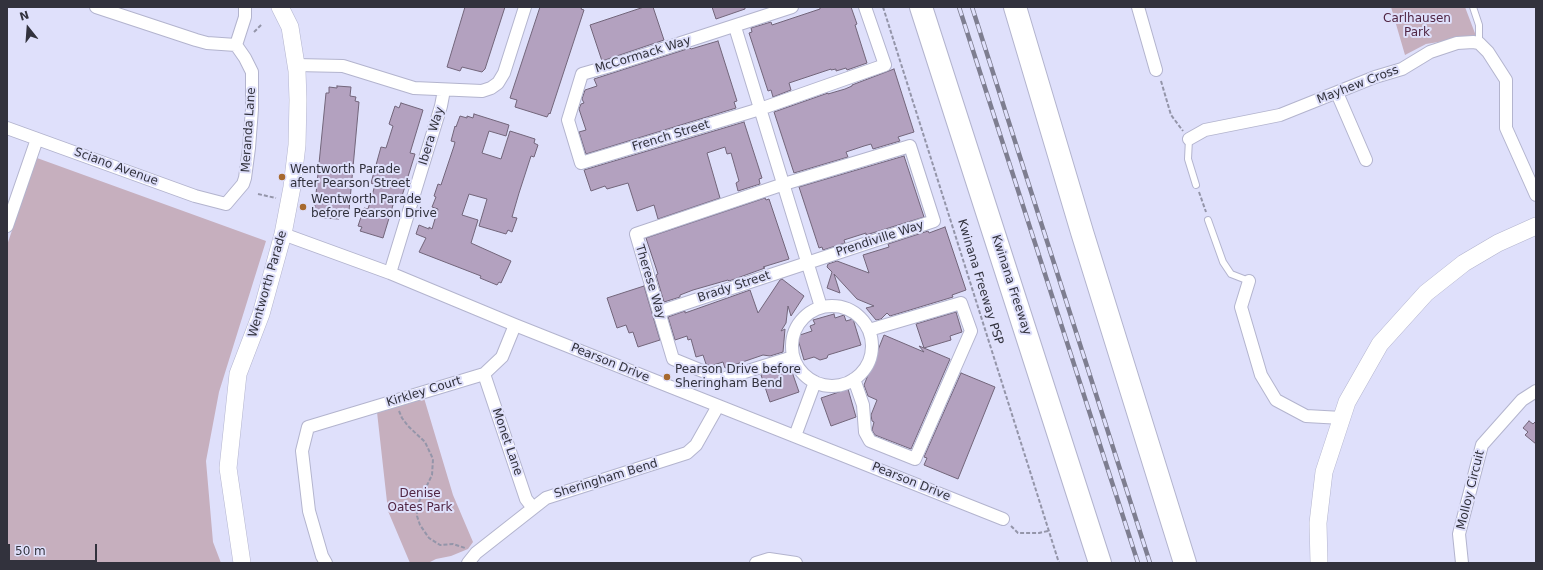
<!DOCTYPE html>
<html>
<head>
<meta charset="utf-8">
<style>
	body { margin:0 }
	#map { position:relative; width:1543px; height:570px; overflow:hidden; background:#dfe0fb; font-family:"DejaVu Sans",sans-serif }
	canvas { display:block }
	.frame { position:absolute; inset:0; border:8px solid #32323d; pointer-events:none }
	.north { position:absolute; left:8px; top:8px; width:40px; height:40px; -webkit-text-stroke:3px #dfe0fb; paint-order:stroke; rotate:343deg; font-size:11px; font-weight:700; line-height:16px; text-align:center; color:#32323d }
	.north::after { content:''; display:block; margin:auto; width:14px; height:18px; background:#32323d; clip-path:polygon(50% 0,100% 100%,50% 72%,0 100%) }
	.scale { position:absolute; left:8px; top:544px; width:89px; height:18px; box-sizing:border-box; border:2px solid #32323d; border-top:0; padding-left:5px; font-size:12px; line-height:14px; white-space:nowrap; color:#32323d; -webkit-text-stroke:3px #dfe0fb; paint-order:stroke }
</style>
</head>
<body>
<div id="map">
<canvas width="1543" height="570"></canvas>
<div class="frame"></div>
<div class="north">N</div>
<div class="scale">50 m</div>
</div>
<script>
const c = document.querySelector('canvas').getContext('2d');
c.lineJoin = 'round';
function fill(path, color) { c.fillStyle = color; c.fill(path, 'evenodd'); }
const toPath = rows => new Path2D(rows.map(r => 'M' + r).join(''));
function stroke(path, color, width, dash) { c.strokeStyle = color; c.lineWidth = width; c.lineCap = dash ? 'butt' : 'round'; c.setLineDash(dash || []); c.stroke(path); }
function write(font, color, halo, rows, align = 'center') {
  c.font = font + ' "DejaVu Sans",sans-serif'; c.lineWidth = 4; c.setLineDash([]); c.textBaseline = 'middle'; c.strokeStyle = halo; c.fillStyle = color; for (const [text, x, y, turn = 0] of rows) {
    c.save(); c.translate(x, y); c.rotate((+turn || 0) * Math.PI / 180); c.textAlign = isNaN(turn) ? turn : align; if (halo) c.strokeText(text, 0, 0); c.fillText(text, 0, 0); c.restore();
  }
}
fill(toPath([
	[1391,7,1465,7,1476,36,1426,44,1405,55],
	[37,158,266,241,219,392,206,461,213,542,221,563,7,563,7,245],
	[424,398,453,495,473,542,468,549,451,556,436,559,428,563,410,563,388,511,377,412]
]), '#c6afbe');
const building = toPath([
	[465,7,505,7,485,69,482,72,462,67,460,71,447,67,465,7],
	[540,7,582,7,581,9,584,10,550,114,549,113,547,117,515,107,517,100,510,98,540,7],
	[644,7,653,7,664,40,602,61,590,25,644,7],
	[712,7,745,7,745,9,716,19,712,7],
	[820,7,851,7,857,24,855,25,867,63,847,70,846,68,836,71,836,69,831,70,831,69,789,83,791,90,773,97,771,90,768,91,749,33,752,32,751,28,771,22,772,25,820,9,820,7],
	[718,41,737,101,734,102,736,108,586,154,579,132,586,130,579,109,581,104,584,103,582,99,585,90,597,86,594,79,690,48,691,49,718,41],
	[894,69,914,132,898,137,900,141,873,149,871,144,864,146,846,152,848,157,794,173,774,112,828,93,828,94,845,89,852,86,852,85,894,69],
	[337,86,351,87,350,96,356,97,355,101,359,102,349,211,340,210,339,219,324,218,324,215,314,214,326,93,329,93,329,87,337,88,337,86],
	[401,103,423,110,410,153,415,154,402,196,396,195,383,238,360,231,362,227,358,226,364,208,368,209,375,185,371,183,381,147,386,148,393,126,389,124,395,106,399,108,401,103],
	[474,114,509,125,506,136,489,131,482,153,501,159,510,131,535,139,534,143,538,145,534,157,531,156,519,193,512,217,517,218,512,232,508,230,506,234,479,226,487,199,469,194,462,215,478,220,471,243,511,261,501,283,499,282,497,285,480,278,481,276,419,252,426,238,416,234,419,225,429,229,429,227,432,229,438,209,432,207,436,197,434,196,438,184,441,185,454,146,455,142,451,141,455,126,456,127,460,116,467,118,467,116,473,118,474,114],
	[744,122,762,178,759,179,760,184,738,191,736,183,739,181,731,153,727,154,725,147,707,153,720,198,658,219,654,205,637,211,628,183,607,189,605,186,591,191,584,170,744,122],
	[904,156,924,217,866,235,866,233,844,240,845,243,823,250,822,247,819,248,799,187,904,156],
	[765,198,766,200,769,199,789,259,763,267,765,268,729,281,728,280,693,290,680,295,680,297,664,302,656,275,658,274,646,238,765,198],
	[945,227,966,290,952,295,953,297,890,316,887,313,881,319,876,320,866,308,874,306,857,299,834,274,840,293,827,288,832,272,827,267,828,264,837,261,869,273,863,255,889,247,888,244,928,231,929,233,945,227],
	[782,279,804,296,791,316,788,306,786,323,781,331,785,329,783,352,770,356,763,355,725,368,723,362,710,366,706,364,703,355,696,357,691,339,688,340,687,336,675,340,668,317,685,311,685,313,750,290,758,313,780,280,782,279],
	[644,286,660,340,638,347,633,332,629,333,626,325,617,328,607,298,644,286],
	[956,312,962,332,950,336,951,340,924,348,950,359,911,449,875,435,872,430,874,422,872,421,871,415,877,400,868,396,864,385,884,335,924,352,919,346,924,348,916,324,956,312],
	[834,314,835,318,844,315,846,321,853,319,861,345,828,355,827,358,820,360,814,357,804,360,797,336,812,331,810,326,815,324,813,320,834,314],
	[790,366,799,392,770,402,761,375,790,366],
	[961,373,995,387,958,479,924,465,927,458,924,457,961,373],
	[848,389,856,417,831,426,821,398,848,389],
	[1529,421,1533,424,1536,421,1536,444,1525,435,1528,432,1523,428,1529,421]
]);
fill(building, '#b3a1bf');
stroke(building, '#72657a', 1);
const lane = toPath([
	[1473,7,1479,25,1479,43],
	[1189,139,1188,159,1196,185],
	[1208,220,1223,262,1231,274,1249,281]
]);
const street = toPath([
	[96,7,196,40,207,43,236,45],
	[792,7,610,66,582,74,568,120,581,163,760,109,885,65,865,7],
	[1138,7,1156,70],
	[735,27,821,307],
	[296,65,343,66,414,88,482,91,491,88,498,83,504,73,525,7],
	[1337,93,1366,160],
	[7,128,195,196,226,204,243,184,245,178,249,148,252,109,252,72,245,58,236,45,245,17,245,7],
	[1189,139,1205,130,1280,115,1375,77,1402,69,1430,52,1457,43,1473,42,1479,43,1488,52,1506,80,1506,128,1536,195],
	[7,226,37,139],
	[283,234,390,273,515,325,1003,519],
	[390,273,441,106,444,90],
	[1249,281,1241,307,1261,375,1276,400,1306,416,1342,418],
	'792 346a40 40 0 1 1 80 0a40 40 0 1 1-80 0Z',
	[659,312,934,221,910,146,784,184,636,234,659,312,673,359,722,379,793,357],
	[484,374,526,499,533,508],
	[854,379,863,405,865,432,870,441,915,459,971,331,961,303,869,330],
	[795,436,815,382],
	[326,563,322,556,309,511,302,451,308,427,484,374,502,357,515,325],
	[468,563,476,553,546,498,687,453,696,445,718,406],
	[756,563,769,559,796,563],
	[1462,563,1459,534,1482,445,1522,400,1536,391]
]);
const secondary = toPath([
	[242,563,228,468,238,374,261,314,283,234,292,187,297,145,298,100,297,71,290,27,280,7],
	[1319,563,1318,523,1324,472,1347,402,1380,344,1426,293,1464,263,1498,243,1536,226]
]);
const highway = toPath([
	[921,7,1100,563],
	[1015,7,1082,232,1185,563]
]);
stroke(lane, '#b3b4ce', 8);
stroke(street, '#b3b4ce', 14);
stroke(secondary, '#b3b4ce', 18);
stroke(highway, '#b3b4ce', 24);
stroke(toPath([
	[883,7,1059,563],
	[254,32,262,24],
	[1161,81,1171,115,1183,131],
	[1199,192,1206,212],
	[258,194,276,198],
	[399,411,402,418,408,426,425,442,433,459,432,475,417,506,417,516,420,525,429,538,440,545,453,544,465,548],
	[1011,526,1018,533,1039,533,1048,531]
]), '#9495a9', 2, [4, 2]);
stroke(lane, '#fff', 6);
stroke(street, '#fff', 12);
stroke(secondary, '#fff', 17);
stroke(highway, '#fff', 22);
const rail = toPath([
	[959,7,1138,563],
	[972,7,1150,563]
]);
stroke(rail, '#7e7e90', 4.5);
stroke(rail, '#dfe0fb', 3, [9]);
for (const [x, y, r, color] of [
	[282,177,4,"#a7692e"],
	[303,207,4,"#a7692e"],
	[667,377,4,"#a7692e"]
]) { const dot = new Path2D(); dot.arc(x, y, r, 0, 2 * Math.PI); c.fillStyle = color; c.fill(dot); stroke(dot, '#dfe0fb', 1.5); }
write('12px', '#502543', '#dfe0fb', [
	["Carlhausen",1417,19],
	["Park",1417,33],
	["Denise",420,494],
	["Oates Park",420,508]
]);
write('12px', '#32323d', '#dfe0fb', [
	["McCormack Way",643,55,-17],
	["Mayhew Cross",1358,85,-21],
	["Meranda Lane",249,130,-86],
	["Ibera Way",432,136,-73],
	["French Street",671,136,-17],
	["Sciano Avenue",116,167,20],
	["Prendiville Way",880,239,-18],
	["Therese Way",650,282,73],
	["Kwinana Freeway PSP",980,282,73],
	["Wentworth Parade",268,284,-74],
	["Kwinana Freeway",1011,285,72],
	["Brady Street",734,287,-18],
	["Pearson Drive",610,363,22],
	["Kirkley Court",424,392,-17],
	["Monet Lane",507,442,71],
	["Sheringham Bend",606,479,-17],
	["Pearson Drive",911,482,22],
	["Molloy Circuit",1471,490,-76]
]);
write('12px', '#32323d', '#dfe0fb', [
	["Wentworth Parade",290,170],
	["after Pearson Street",290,184],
	["Wentworth Parade",311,200],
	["before Pearson Drive",311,214],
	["Pearson Drive before",675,370],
	["Sheringham Bend",675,384]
], 'left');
</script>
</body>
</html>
